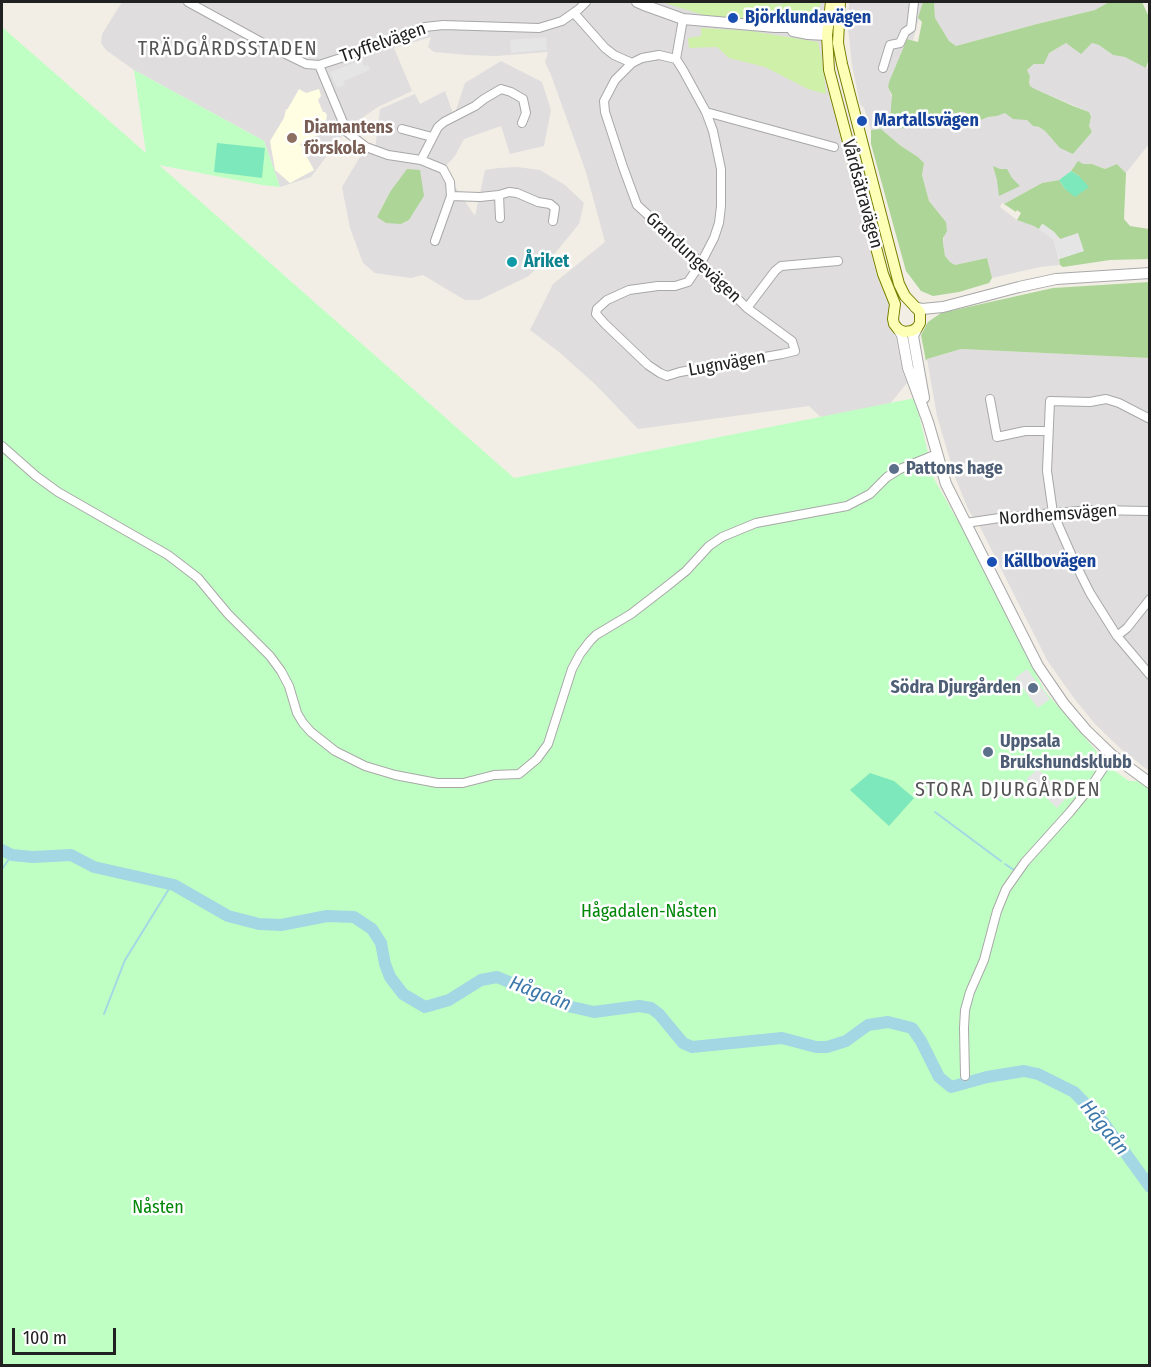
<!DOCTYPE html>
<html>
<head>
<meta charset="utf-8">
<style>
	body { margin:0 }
	#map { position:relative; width:1151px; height:1367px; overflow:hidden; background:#f2eee6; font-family:"Fira Sans Condensed",sans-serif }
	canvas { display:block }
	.frame { position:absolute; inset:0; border:3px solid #212121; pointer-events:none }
	.scale { position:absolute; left:12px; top:1328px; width:104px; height:27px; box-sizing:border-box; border:3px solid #212121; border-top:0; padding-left:8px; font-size:18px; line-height:21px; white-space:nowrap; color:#212121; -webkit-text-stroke:4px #fff; paint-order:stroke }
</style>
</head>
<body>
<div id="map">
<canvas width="1151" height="1367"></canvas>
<div class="frame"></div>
<div class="scale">100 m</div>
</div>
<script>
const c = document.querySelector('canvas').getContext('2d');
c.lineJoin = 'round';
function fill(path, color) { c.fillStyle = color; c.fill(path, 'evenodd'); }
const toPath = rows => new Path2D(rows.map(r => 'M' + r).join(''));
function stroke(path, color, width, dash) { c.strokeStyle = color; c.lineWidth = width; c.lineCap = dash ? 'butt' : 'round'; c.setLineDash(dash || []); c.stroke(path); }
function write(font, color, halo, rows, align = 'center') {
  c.font = font + ' "Fira Sans Condensed",sans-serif'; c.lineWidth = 5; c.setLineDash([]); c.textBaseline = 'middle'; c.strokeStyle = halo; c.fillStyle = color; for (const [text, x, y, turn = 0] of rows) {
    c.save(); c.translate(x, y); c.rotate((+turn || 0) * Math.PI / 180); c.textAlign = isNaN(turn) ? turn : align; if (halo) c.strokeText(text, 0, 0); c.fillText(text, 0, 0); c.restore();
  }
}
fill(toPath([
	[122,2,826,2,821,33,823,72,877,276,889,306,887,322,888,326,896,338,902,370,907,383,884,411,828,424,809,406,638,429,596,385,559,352,530,330,553,284,605,242,586,172,551,75,545,62,548,52,496,56,467,55,434,52,428,47,431,37,394,48,412,91,378,107,356,122,353,127,336,141,326,157,311,177,280,187,264,141,134,70,106,50,101,43,102,34],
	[849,2,923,2,913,40,907,39,889,82,888,87,903,127,916,128,921,125,933,122,948,114,964,112,981,120,988,117,997,116,1005,113,1027,120,1033,126,1039,127,1045,131,1052,139,1073,154,1092,132,1089,126,1091,117,1089,112,1035,89,1030,86,1029,82,1030,76,1027,70,1049,53,1066,43,1081,53,1092,43,1099,45,1113,55,1125,57,1149,69,1149,144,1126,173,1117,164,1105,169,1092,164,1083,164,1074,166,1071,171,1059,180,1042,183,1004,204,1002,203,1000,207,1017,220,1035,226,1049,236,1054,241,1060,265,1040,267,992,278,987,258,955,265,950,262,945,256,943,243,946,222,929,201,922,175,924,163,918,157,901,146,881,129,871,130,864,108,860,104,852,65,848,28],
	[934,2,1109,2,1095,10,1037,24,956,46,949,41,935,18],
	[501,61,542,82,551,110,544,146,510,154,501,126,464,139,455,156,443,169,475,216,485,170,498,168,517,167,540,170,565,185,584,203,579,224,556,252,527,277,479,300,465,300,423,275,411,278,375,273,363,263,350,228,342,187,366,147,375,150,380,109,415,94,420,104,445,91,454,116,465,83],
	[390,192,424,196,409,220,401,224,377,217],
	[961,349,1149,358,1149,771,1121,749,1095,724,1073,697,1047,660,975,517,973,517,968,509,955,477,937,416,927,359]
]), '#dfdddd');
fill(toPath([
	[299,89,306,93,319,89,321,96,318,100,323,112,325,112,327,115,326,122,330,129,300,144,314,170,290,183,275,170,270,141,284,118,286,109,287,110]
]), '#fffee2');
fill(toPath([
	[662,2,738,2,782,4,786,2,822,2,811,23,807,24,710,17],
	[701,28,751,31,818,42,822,60,826,94,808,89,765,67,729,58,717,47,689,48,688,38,701,36]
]), '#cef0a8');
fill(toPath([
	[923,2,934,2,935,18,949,41,956,46,1037,24,1095,10,1109,2,1142,2,1149,17,1149,58,1146,68,1125,57,1113,55,1099,45,1092,43,1081,54,1066,43,1049,53,1044,64,1034,64,1027,70,1030,76,1029,82,1030,86,1035,89,1073,106,1089,112,1091,117,1089,126,1092,132,1073,154,1060,148,1045,131,1039,127,1033,126,1027,120,1013,119,1005,113,997,116,988,117,981,120,964,112,948,114,933,122,922,125,916,128,909,127,899,129,893,126,890,121,892,95,888,87,889,82,907,39,918,42,922,22,918,18],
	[881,129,901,146,918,157,924,163,922,175,929,201,946,222,947,231,943,238,943,243,945,256,950,262,955,265,987,258,992,278,989,283,959,292,933,296,921,291,906,271,871,144,871,130],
	[1078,161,1083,164,1092,164,1105,169,1117,164,1126,173,1124,219,1130,226,1149,229,1149,259,1110,260,1063,267,1060,265,1059,259,1083,251,1060,239,1054,232,1042,224,1039,229,1034,226,1017,220,1021,213,1017,210,1016,212,1004,204,1042,183,1059,180,1065,189,1079,176,1071,171],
	[993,166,1000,169,1007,169,1012,178,1020,186,999,196,997,180],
	[407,169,420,170,424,196,409,220,401,224,386,223,377,217,390,192],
	[1149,282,1149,358,961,349,927,359,926,361,921,335,928,322,941,313,1053,288]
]), '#acd597');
fill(toPath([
	[2,27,146,153,134,70,264,141,280,187,262,185,159,165,514,478,915,398,934,479,970,542,1044,690,1112,769,1129,781,1137,781,1149,789,1149,1365,2,1365]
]), '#c0ffc3');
fill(toPath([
	[217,143,265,148,262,178,214,172],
	[1071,171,1079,176,1089,187,1075,197,1065,189,1059,180],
	[870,773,894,781,914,798,889,826,850,790]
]), '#7de8bb');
fill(toPath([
	[546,37,547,50,511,53,510,40],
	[362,60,364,66,368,65,370,70,344,81,345,85,337,88,330,72],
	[1043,224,1054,232,1060,239,1078,233,1084,251,1059,259,1054,241,1049,236,1039,229],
	[1027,669,1050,699,1038,708,1015,678],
	[1038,769,1067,797,1057,808,1026,779]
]), '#e5e5e5');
stroke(toPath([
	[935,812,1001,861],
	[1005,864,1014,870],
	[2,869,12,855],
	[104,1014,125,960,172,884],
	[1143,1178,1150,1172]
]), '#a3d7e3', 2);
stroke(toPath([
	[2,850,12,855,33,857,71,855,94,867,174,885,228,916,259,924,281,925,327,916,354,917,372,929,381,943,385,964,390,977,403,994,425,1007,449,1000,481,980,497,977,567,1006,581,1009,594,1012,639,1006,651,1008,659,1014,683,1043,692,1047,782,1038,816,1047,827,1047,846,1041,868,1025,888,1022,912,1028,921,1041,939,1077,951,1087,987,1077,1024,1071,1038,1074,1074,1092,1103,1122,1150,1187]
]), '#a3d7e3', 12);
const minor = toPath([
	[188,2,261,42,306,64,319,65,347,56,425,27,443,25,539,28,562,21,579,9,586,2],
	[574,13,605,48,614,55,632,63],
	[676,59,683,70,706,112,713,131,721,169,721,206,719,223,714,238,701,263,688,282,675,286,658,286,629,290,607,300,597,309,596,314,605,324,648,365,660,373,667,376,680,372,782,354,795,351,792,341,747,308,701,263,637,205,623,167,605,112,604,101,615,80,632,63,642,58,659,55,676,59,683,19],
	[319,65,347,132,357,140,366,147,388,155,421,160,443,169,450,182,451,196,435,241],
	[883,68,890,45,900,43,905,32,911,28,914,2],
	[706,112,834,147],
	[402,129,432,137],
	[421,160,438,127,444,122,475,106,484,99,501,89,511,92,523,99,526,113,522,123],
	[499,195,509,192,517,193,538,202,550,204,555,208,553,221],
	[451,196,480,197,499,195,500,218],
	[747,308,775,271,781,266,838,261],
	[990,399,997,437,1025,431,1048,431],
	[1150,419,1119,403,1106,399,1090,402,1050,401,1047,471,1053,513,1075,563,1090,593,1117,636,1150,675],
	[2,446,36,476,58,492,168,555,198,578,228,614,270,656,281,671,289,686,297,713,303,723,311,732,335,751,365,766,395,775,437,783,463,783,494,775,519,774,537,759,548,744,572,669,580,654,590,641,596,635,631,614,666,587,686,571,709,546,722,537,756,523,847,506,870,494,887,477,900,469,937,454],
	[966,523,1006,517,1091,510,1150,511],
	[1117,636,1127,628,1150,599],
	[965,1076,964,1028,965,1010,970,992,984,960,997,911,1006,889,1025,862,1070,812,1092,785,1112,755]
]);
const tertiary = toPath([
	[637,2,644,5,683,19,775,27,828,26],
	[793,31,808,34,827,35],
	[915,307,922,309,943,307,1019,287,1056,279,1150,273],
	[917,328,913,336,924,398],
	[898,329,902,335,908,368,928,422,946,484,1038,666,1064,704,1086,730,1112,755,1150,783]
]);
const secondary = toPath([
	[831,2,827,35,829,70,883,274,895,304,893,319,894,324,898,329,904,332,912,331,917,328,920,323,920,312,905,296,899,284,842,64,838,43,840,2]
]);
stroke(minor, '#a8a8a8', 10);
stroke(tertiary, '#a8a8a8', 12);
stroke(secondary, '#767f00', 12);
stroke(minor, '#fff', 8);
stroke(tertiary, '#fff', 10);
stroke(secondary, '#feffb7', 10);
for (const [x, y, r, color] of [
	[733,18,6,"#1a4fb4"],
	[862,121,6,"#1a4fb4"],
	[292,138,6,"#8d6e63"],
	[512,262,6,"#0f9aa8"],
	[894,469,6,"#5c6f8a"],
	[992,562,6,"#1a4fb4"],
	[1033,688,6,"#5c6f8a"],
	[988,752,6,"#5c6f8a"]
]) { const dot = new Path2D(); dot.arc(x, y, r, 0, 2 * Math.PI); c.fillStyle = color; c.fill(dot); stroke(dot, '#fff', 2); }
write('bold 18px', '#164399', '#fff', [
	["Björklundavägen",745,18],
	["Martallsvägen",874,121],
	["Källbovägen",1004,562]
], 'left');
write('18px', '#212121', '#fff', [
	["Tryffelvägen",383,43,-19],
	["Vårdsätravägen",862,194,75],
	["Grandungevägen",693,258,43],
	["Lugnvägen",727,364,-10],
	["Nordhemsvägen",1058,515,-4]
]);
write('bold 18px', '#785e54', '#fff', [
	["Diamantens",304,128],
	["förskola",304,149]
], 'left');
write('bold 18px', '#0d838f', '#fff', [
	["Åriket",524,262]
], 'left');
write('bold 18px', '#4e5e75', '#fff', [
	["Pattons hage",906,469],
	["Södra Djurgården",1021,688,"right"],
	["Uppsala",1000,742],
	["Brukshundsklubb",1000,763]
], 'left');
write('18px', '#018708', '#fff', [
	["Hågadalen-Nåsten",649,912],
	["Nåsten",158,1208]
]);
c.letterSpacing = '1.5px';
write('20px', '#545454', '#fff', [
	["TRÄDGÅRDSSTADEN",228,49],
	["STORA DJURGÅRDEN",1008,790]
]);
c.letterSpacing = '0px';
write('italic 20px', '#3d78aa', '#fff', [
	["Hågaån",540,994,21],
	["Hågaån",1104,1128,51]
]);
</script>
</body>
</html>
